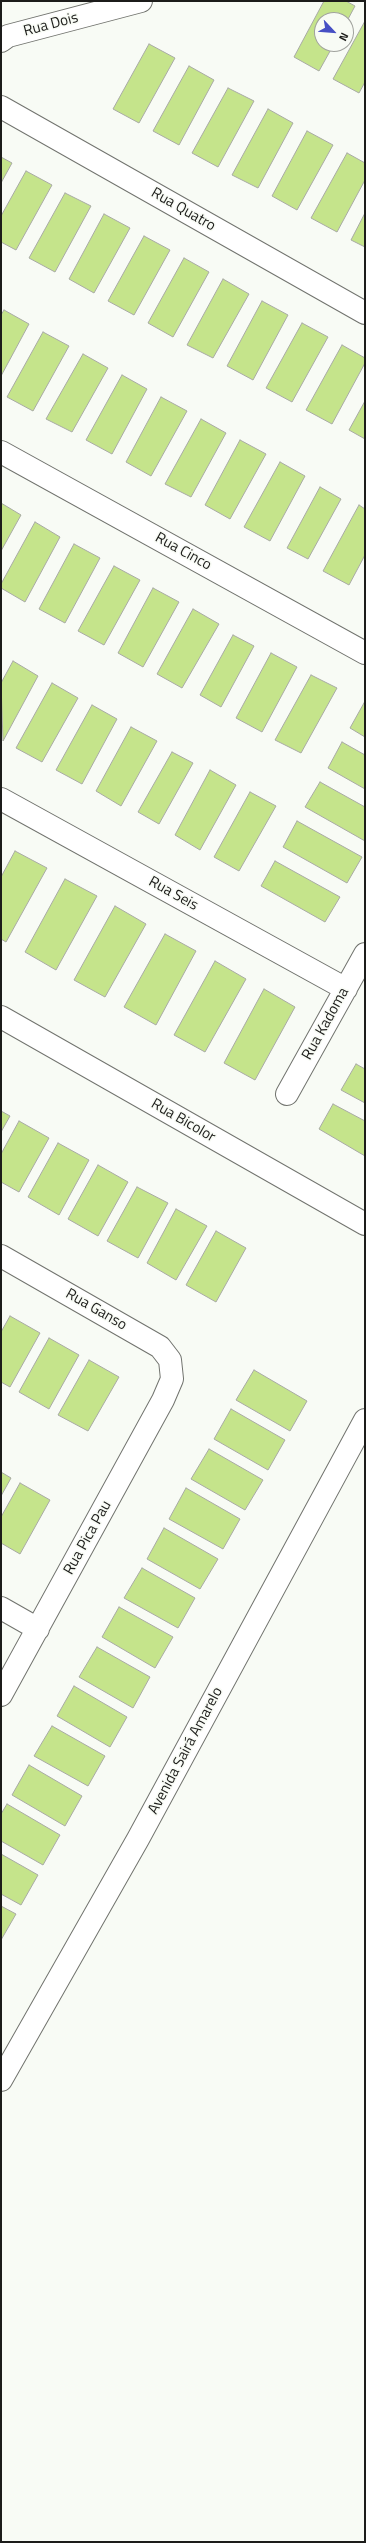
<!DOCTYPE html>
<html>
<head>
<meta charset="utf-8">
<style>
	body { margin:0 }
	#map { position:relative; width:366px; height:2543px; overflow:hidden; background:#f8fbf5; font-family:"Titillium Web",sans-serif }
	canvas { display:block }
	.frame { position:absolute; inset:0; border:2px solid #1c1c1a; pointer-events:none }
	.north { position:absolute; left:314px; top:12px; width:40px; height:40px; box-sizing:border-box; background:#f8fbf5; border:1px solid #a0a29d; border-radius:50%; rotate:116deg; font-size:11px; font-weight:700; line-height:16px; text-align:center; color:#1c1c1a }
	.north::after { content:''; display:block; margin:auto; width:14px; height:18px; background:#464fc4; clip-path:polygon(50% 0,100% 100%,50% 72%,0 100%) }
</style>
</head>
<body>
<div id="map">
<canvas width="366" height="2543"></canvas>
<div class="frame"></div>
<div class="north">N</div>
</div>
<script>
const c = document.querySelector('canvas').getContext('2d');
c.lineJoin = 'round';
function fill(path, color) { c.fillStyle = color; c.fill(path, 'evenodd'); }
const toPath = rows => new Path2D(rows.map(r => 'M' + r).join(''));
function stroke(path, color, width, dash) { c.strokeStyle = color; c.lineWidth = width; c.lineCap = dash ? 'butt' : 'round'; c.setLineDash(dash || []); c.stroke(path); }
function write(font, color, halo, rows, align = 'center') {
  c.font = font + ' "Titillium Web",sans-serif'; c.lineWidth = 3; c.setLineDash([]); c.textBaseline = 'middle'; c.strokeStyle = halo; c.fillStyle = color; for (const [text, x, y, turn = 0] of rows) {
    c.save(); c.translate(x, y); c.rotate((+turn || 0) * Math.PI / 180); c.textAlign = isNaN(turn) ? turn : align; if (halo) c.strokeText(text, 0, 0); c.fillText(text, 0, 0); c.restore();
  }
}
const building = toPath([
	[324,1,346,1,355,6,346,23,346,20,322,20,322,44,334,44,319,71,294,57,324,1],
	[365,21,365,82,359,93,333,79,365,21],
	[149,44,175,58,139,123,113,109,149,44],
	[189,66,214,80,179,145,153,131,189,66],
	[228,88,254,101,218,167,192,153,228,88],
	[268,109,293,123,258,188,232,175,268,109],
	[307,131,333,145,297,210,272,196,307,131],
	[347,153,365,163,365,180,337,232,311,218,347,153],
	[1,157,12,163,1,183,1,157],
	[26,171,52,185,16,250,1,242,1,216,26,171],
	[65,193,91,206,55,272,29,258,65,193],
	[365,213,365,247,351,240,365,213],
	[104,214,130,228,94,293,69,279,104,214],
	[144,236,170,250,134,315,108,301,144,236],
	[184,258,209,272,173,337,148,323,184,258],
	[223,279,249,294,213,358,187,345,223,279],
	[262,301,288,315,253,380,227,366,262,301],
	[4,310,29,324,1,376,1,315,4,310],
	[302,323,328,337,292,402,266,388,302,323],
	[43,332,69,346,33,411,7,397,43,332],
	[342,345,365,358,365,363,332,424,306,410,342,345],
	[83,354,108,368,72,432,46,419,83,354],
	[122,375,147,389,112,454,86,440,122,375],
	[161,397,187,411,151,476,126,462,161,397],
	[365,401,365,439,349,430,365,401],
	[201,419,226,433,191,497,165,484,201,419],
	[240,440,266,454,230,519,205,505,240,440],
	[280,462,305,476,270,541,244,527,280,462],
	[320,487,341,499,308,559,287,548,320,487],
	[1,503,21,515,1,551,1,503],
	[359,505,365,509,365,555,349,585,323,571,359,505],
	[35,522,60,537,25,602,1,588,1,584,35,522],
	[74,544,100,558,65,623,39,609,74,544],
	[114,566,140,580,104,645,78,631,114,566],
	[153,588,179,602,143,667,118,653,153,588],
	[193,609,219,624,182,688,157,674,193,609],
	[233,635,254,646,221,707,200,695,233,635],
	[271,653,297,667,262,732,236,718,271,653],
	[13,661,38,676,3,741,1,683,13,661],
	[311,675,337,688,301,753,275,740,311,675],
	[52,683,78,698,42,762,16,748,52,683],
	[364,703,365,703,365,737,350,728,364,703],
	[92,705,117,719,82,784,56,770,92,705],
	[131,727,157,741,121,806,96,791,131,727],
	[342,742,365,755,365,789,328,768,342,742],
	[172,752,193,763,159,824,138,812,172,752],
	[210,770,236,785,200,850,175,835,210,770],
	[320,782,365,807,365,841,305,807,320,782],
	[250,792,276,806,239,871,214,857,250,792],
	[297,821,362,857,347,883,283,847,297,821],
	[15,851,47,868,6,942,1,939,1,877,15,851],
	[275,861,340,897,325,922,261,886,275,861],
	[65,879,97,896,56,970,25,952,65,879],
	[115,906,146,924,105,997,74,980,115,906],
	[165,934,196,951,156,1025,124,1007,165,934],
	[215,961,246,979,205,1052,174,1035,215,961],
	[264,989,295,1007,255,1080,224,1063,264,989],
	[356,1064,365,1069,365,1103,341,1090,356,1064],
	[333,1104,365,1121,365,1156,319,1129,333,1104],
	[1,1111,10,1116,1,1132,1,1111],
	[19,1121,49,1138,19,1192,1,1182,1,1154,19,1121],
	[58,1143,89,1160,59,1215,28,1197,58,1143],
	[98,1165,128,1182,98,1236,68,1219,98,1165],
	[137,1187,168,1203,138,1258,107,1241,137,1187],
	[176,1209,207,1226,176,1280,147,1263,176,1209],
	[216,1231,246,1248,216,1302,186,1285,216,1231],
	[10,1316,40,1333,10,1387,1,1382,1,1332,10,1316],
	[49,1338,79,1355,49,1409,19,1392,49,1338],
	[89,1360,119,1377,88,1431,58,1415,89,1360],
	[254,1370,307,1401,290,1431,236,1400,254,1370],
	[231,1409,285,1440,268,1470,214,1439,231,1409],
	[209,1449,263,1480,245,1510,191,1479,209,1449],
	[1,1472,11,1478,1,1496,1,1472],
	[20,1483,50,1500,20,1554,1,1543,1,1517,20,1483],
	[186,1488,240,1519,223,1549,169,1519,186,1488],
	[164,1528,218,1559,200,1589,147,1559,164,1528],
	[142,1568,195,1598,178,1628,124,1598,142,1568],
	[119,1607,173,1637,155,1668,102,1637,119,1607],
	[97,1647,150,1677,133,1708,79,1677,97,1647],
	[74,1686,127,1717,110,1747,57,1716,74,1686],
	[52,1726,105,1756,88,1786,34,1756,52,1726],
	[29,1765,82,1796,65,1826,12,1795,29,1765],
	[7,1804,60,1835,43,1865,1,1841,1,1814,7,1804],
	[1,1854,38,1875,21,1905,1,1894,1,1854],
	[1,1906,16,1914,1,1940,1,1906]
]);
fill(building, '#c5e48b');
stroke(building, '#a8aaa4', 1);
const minor = toPath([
	[1,41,8,36,141,1],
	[1,107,365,313],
	[1,452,365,653],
	[1,799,346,989],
	[1,1017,365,1224],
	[287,1094,365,954],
	[1,1256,160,1347,170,1360,172,1379,163,1400,1,1695],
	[1,1608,38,1629],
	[1,2080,138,1839,365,1420]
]);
stroke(minor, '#71736e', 24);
stroke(minor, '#fff', 22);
write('15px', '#1c1c1a', '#f8fbf5', [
	["Rua Dois",51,25,-15],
	["Rua Quatro",183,210,30],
	["Rua Cinco",183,552,29],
	["Rua Seis",173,894,29],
	["Rua Kadoma",326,1024,-61],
	["Rua Bicolor",183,1121,30],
	["Rua Ganso",96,1310,30],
	["Rua Pica Pau",88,1538,-61],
	["Avenida Sairá Amarelo",186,1751,-62]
]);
</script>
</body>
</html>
